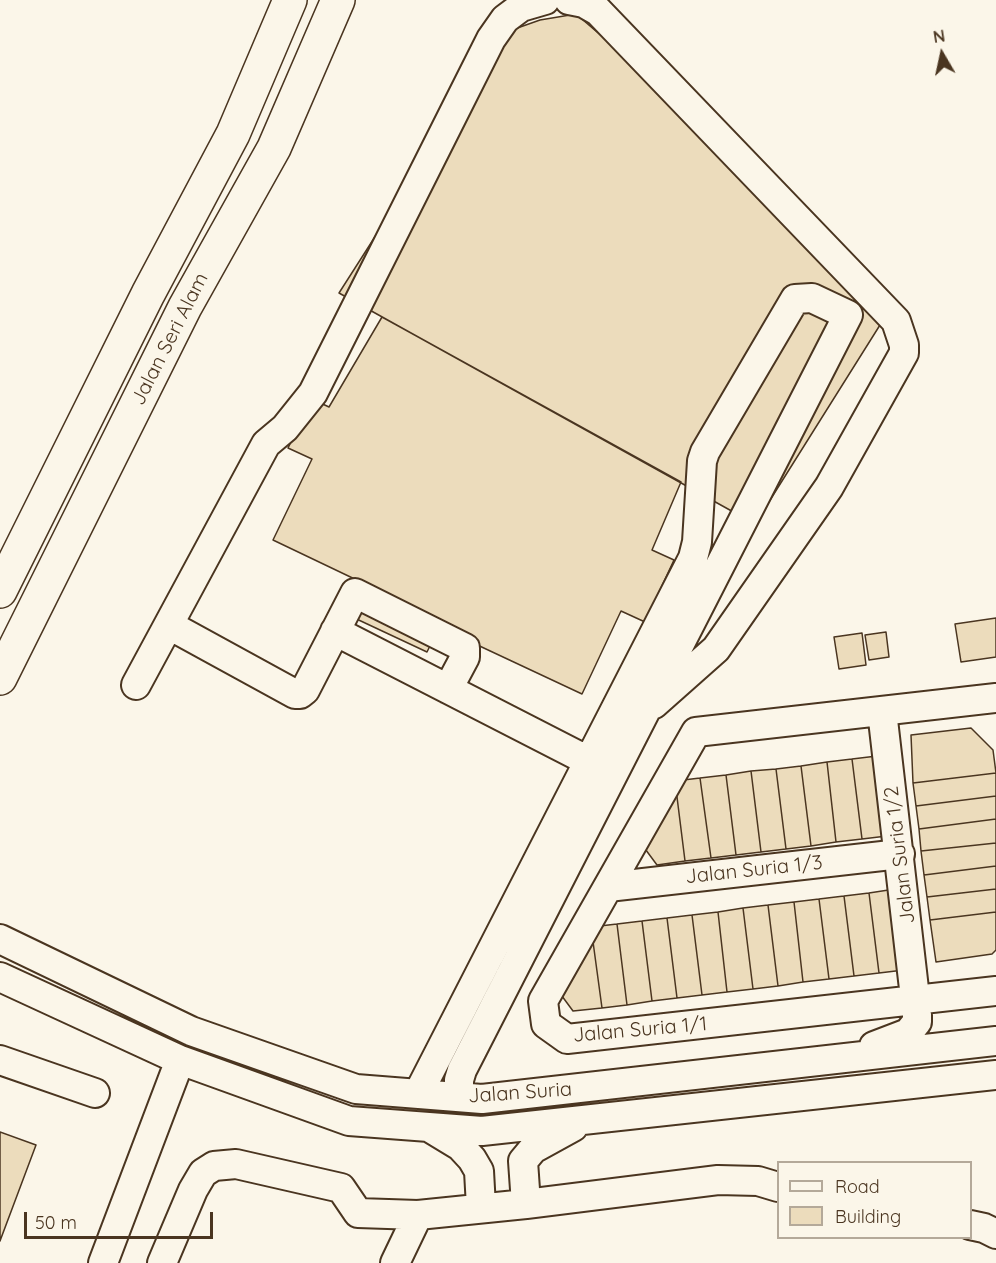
<!DOCTYPE html>
<html>
<head>
<meta charset="utf-8">
<style>
	body { margin:0 }
	#map { position:relative; width:996px; height:1263px; overflow:hidden; background:#fbf6e9; font-family:Quicksand,sans-serif }
	canvas { display:block }
	.legend { position:absolute; left:777px; top:1161px; width:195px; height:78px; box-sizing:border-box; background:#fbf6e9; border:2px solid #b4a999; margin:0; padding:8px 10px; list-style:none; font-size:18px; color:#4a3520 }
	.legend li { display:flex; align-items:center; gap:12px; height:30px }
	.legend b { width:30px; border:2px solid #b4a999 }
	.north { position:absolute; left:912px; top:24px; width:60px; height:60px; -webkit-text-stroke:4px #fbf6e9; paint-order:stroke; rotate:351deg; font-size:16px; font-weight:700; line-height:24px; text-align:center; color:#4a3520 }
	.north::after { content:''; display:block; margin:auto; width:21px; height:27px; background:#4a3520; clip-path:polygon(50% 0,100% 100%,50% 72%,0 100%) }
	.scale { position:absolute; left:24px; top:1212px; width:189px; height:27px; box-sizing:border-box; border:3px solid #4a3520; border-top:0; padding-left:8px; font-size:18px; line-height:21px; white-space:nowrap; color:#4a3520; -webkit-text-stroke:4px #fbf6e9; paint-order:stroke }
</style>
</head>
<body>
<div id="map">
<canvas width="996" height="1263"></canvas>
<ul class="legend">
<li><b style="height:8px;background:#fbf6e9"></b>Road</li>
<li><b style="height:16px;background:#ecdcbc"></b>Building</li>
</ul>
<div class="north">N</div>
<div class="scale">50 m</div>
</div>
<script>
const c = document.querySelector('canvas').getContext('2d');
c.lineJoin = 'round';
function fill(path, color) { c.fillStyle = color; c.fill(path, 'evenodd'); }
const toPath = rows => new Path2D(rows.map(r => 'M' + r).join(''));
function stroke(path, color, width, dash) { c.strokeStyle = color; c.lineWidth = width; c.lineCap = dash ? 'butt' : 'round'; c.setLineDash(dash || []); c.stroke(path); }
function write(font, color, halo, rows, align = 'center') {
  c.font = font + ' Quicksand,sans-serif'; c.lineWidth = 4.5; c.setLineDash([]); c.textBaseline = 'middle'; c.strokeStyle = halo; c.fillStyle = color; for (const [text, x, y, turn = 0] of rows) {
    c.save(); c.translate(x, y); c.rotate((+turn || 0) * Math.PI / 180); c.textAlign = isNaN(turn) ? turn : align; if (halo) c.strokeText(text, 0, 0); c.fillText(text, 0, 0); c.restore();
  }
}
const building = toPath([
	[576,14,611,44,880,325,755,524,339,293,506,32,540,20,576,14],
	[382,317,681,482,652,550,674,560,645,622,621,611,582,694,439,627,427,652,348,615,363,583,273,540,312,459,288,448,312,399,329,407,382,317],
	[996,618,996,657,961,662,955,624,996,618],
	[886,632,889,657,869,660,865,635,886,632],
	[862,633,866,665,839,669,834,637,862,633],
	[971,728,993,750,996,773,913,783,911,735,971,728],
	[877,756,887,836,862,839,852,759,877,756],
	[852,759,862,839,836,842,827,762,852,759],
	[827,762,836,842,811,846,801,766,827,762],
	[801,766,811,846,786,849,776,769,801,766],
	[776,769,786,849,761,852,751,771,776,769],
	[751,771,761,852,736,855,726,775,751,771],
	[996,773,996,796,916,806,913,783,996,773],
	[726,775,736,855,711,858,700,778,726,775],
	[700,778,711,858,685,861,675,781,700,778],
	[675,781,685,861,657,865,640,842,675,781],
	[996,796,996,819,919,829,916,806,996,796],
	[996,819,996,843,921,851,919,829,996,819],
	[996,843,996,866,924,875,921,851,996,843],
	[996,866,996,889,927,897,924,875,996,866],
	[895,889,904,970,879,973,869,893,895,889],
	[996,889,996,912,930,920,927,897,996,889],
	[869,893,879,973,854,976,844,896,869,893],
	[844,896,854,976,829,979,819,899,844,896],
	[819,899,829,979,803,982,794,902,819,899],
	[794,902,803,982,778,986,768,905,794,902],
	[768,905,778,986,753,989,743,908,768,905],
	[743,908,753,989,727,992,718,912,743,908],
	[718,912,727,992,702,995,692,915,718,912],
	[996,912,996,950,992,954,936,962,930,920,996,912],
	[692,915,702,995,677,998,667,918,692,915],
	[667,918,677,998,652,1001,642,921,667,918],
	[642,921,652,1001,627,1005,617,924,642,921],
	[617,924,627,1005,602,1008,591,927,617,924],
	[591,927,602,1008,573,1011,556,988,591,927],
	[0,1132,36,1145,0,1241,0,1132]
]);
fill(building, '#ecdcbc');
stroke(building, '#4a3520', 1.5);
const minor = toPath([
	[569,0,584,3,598,11,896,321,904,345,904,353,829,487,716,649,654,704],
	[169,625,295,694,300,694,305,690,355,593,465,648,465,657,448,689],
	[335,631,606,770],
	[136,685,266,444,285,428,313,393,491,39,505,19,521,7,545,0],
	[996,698,696,732,543,1001,546,1024,567,1039,996,991],
	[608,887,900,854],
	[0,939,191,1031,356,1089,482,1099,996,1041],
	[0,977,180,1060,349,1121,482,1131,996,1075],
	[874,1046,908,1033,917,1022,917,1015,882,711],
	[0,1060,95,1093],
	[418,1094,693,558,697,542,702,461,705,452,795,299,812,298,848,315,462,1070,459,1080,459,1097],
	[432,1129,460,1146,472,1159,479,1171,481,1207],
	[526,1204,523,1161,533,1149,573,1127],
	[970,1225,984,1228,996,1234],
	[103,1263,180,1060],
	[162,1263,193,1190,203,1173,214,1166,236,1164,341,1188,358,1213,418,1215],
	[395,1263,418,1215,526,1204,718,1180,758,1181,778,1187]
]);
const major = toPath([
	[0,591,148,294,233,134,290,0],
	[0,678,185,307,274,148,338,0]
]);
stroke(minor, '#4a3520', 32);
stroke(major, '#4a3520', 36);
stroke(minor, '#fbf6e9', 28);
stroke(major, '#fbf6e9', 33);
write('20px', '#4a3520', '#fbf6e9', [
	["Jalan Seri Alam",170,339,-63],
	["Jalan Suria 1/2",900,855,-97],
	["Jalan Suria 1/3",754,870,-6],
	["Jalan Suria 1/1",640,1030,-5],
	["Jalan Suria",520,1093,-4]
]);
</script>
</body>
</html>
